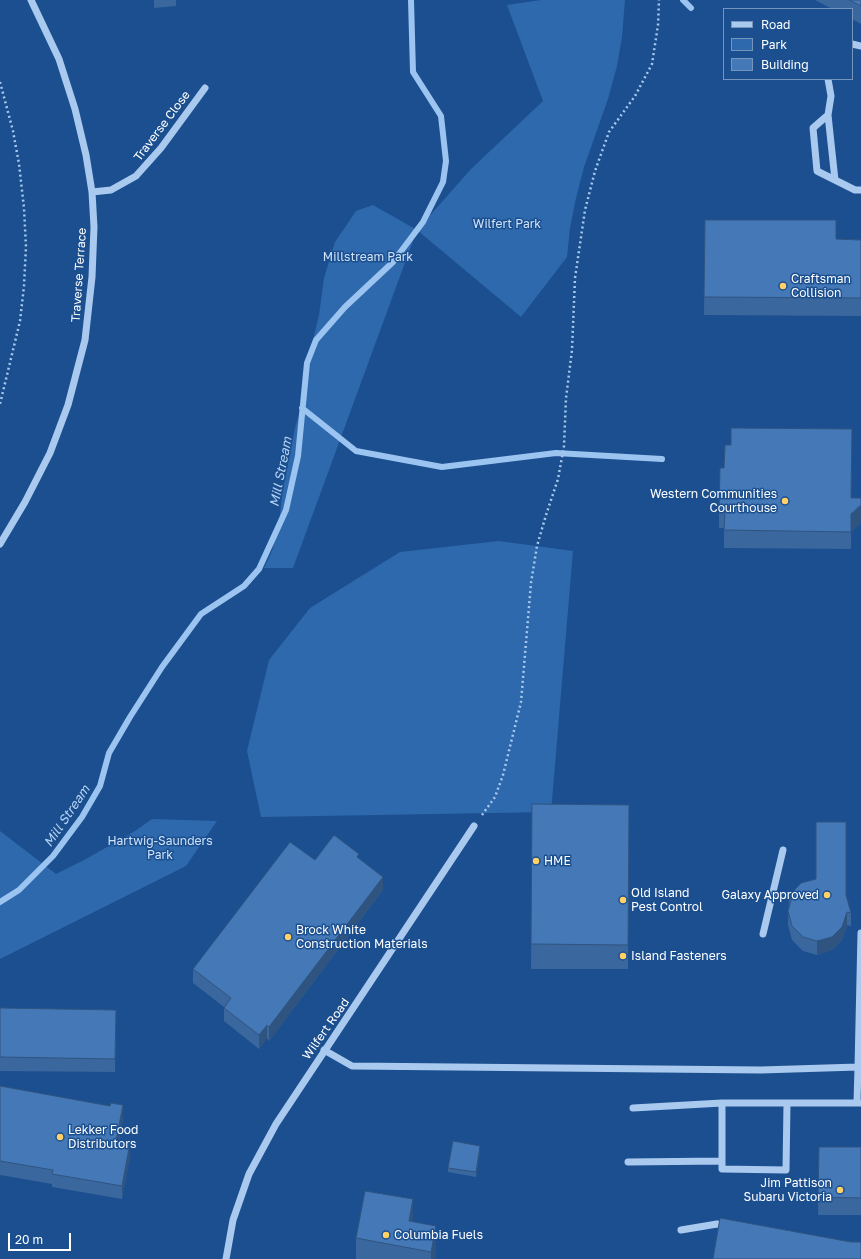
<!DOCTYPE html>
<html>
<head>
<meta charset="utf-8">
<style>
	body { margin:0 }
	#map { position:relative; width:861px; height:1259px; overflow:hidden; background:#1b4f8f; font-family:"Golos Text",sans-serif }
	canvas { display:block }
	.legend { position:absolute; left:723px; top:8px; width:130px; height:72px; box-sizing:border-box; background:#1b4f8f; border:1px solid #7695bc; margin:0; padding:5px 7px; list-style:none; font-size:12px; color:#fff }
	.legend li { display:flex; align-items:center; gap:8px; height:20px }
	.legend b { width:20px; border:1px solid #7695bc }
	.scale { position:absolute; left:8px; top:1233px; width:63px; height:18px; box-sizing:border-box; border:2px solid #fff; border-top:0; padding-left:5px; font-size:12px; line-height:14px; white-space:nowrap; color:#fff; -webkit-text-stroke:3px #1b4f8f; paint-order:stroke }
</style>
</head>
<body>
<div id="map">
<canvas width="861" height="1259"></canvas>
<ul class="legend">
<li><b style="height:5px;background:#a9c9ee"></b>Road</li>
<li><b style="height:11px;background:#2e69ad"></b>Park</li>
<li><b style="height:11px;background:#4478b7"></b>Building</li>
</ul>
<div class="scale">20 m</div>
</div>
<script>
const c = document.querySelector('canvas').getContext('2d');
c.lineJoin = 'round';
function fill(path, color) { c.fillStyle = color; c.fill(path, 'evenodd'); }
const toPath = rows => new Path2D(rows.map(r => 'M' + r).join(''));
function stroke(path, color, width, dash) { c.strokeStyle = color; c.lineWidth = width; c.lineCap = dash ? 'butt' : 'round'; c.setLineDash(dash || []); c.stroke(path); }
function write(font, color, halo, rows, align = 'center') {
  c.font = font + ' "Golos Text",sans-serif'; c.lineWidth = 3; c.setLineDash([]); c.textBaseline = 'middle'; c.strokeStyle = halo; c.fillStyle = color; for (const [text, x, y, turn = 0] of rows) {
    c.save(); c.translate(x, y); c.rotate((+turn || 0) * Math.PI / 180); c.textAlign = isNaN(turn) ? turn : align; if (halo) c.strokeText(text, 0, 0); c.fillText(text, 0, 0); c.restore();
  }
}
fill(toPath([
	[541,0,625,0,622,37,617,66,608,99,584,167,576,198,570,228,567,257,521,317,417,230,293,568,264,568,272,551,279,525,282,495,295,428,303,400,310,352,319,315,324,278,335,242,356,211,373,205,417,230,471,169,543,101,507,5],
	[499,541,573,551,551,812,261,817,247,751,269,660,310,608,400,552],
	[152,819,217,821,186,866,0,959,0,831,56,874,86,859,135,831]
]), '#2e69ad');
stroke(toPath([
	[683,0,691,8],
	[302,408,356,451,442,467,556,453,662,459],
	[0,902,19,890,53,856,82,817,100,786,109,753,130,717,162,667,201,614,244,586,259,569,286,510,298,456,307,363,316,340,345,307,393,262,423,222,443,182,446,161,441,116,413,72,411,0]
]), '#9cc4f0', 6);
stroke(toPath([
	[0,82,13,131,19,164,24,208,26,247,24,286,20,321,0,404],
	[482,815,495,797,503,775,521,702,531,583,537,546,546,515,558,479,564,446,566,398,572,350,575,278,585,210,595,171,609,132,635,96,652,64,658,25,659,0]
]), '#a9c9ee', 2.5, [2, 3]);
stroke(toPath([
	[852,44,861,46],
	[828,79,831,96,828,115,813,128,817,171,855,190,861,190],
	[828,115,835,180],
	[92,192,111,190,136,176,161,148,205,88],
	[0,544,25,502,50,453,68,405,85,340,92,277,94,227,92,192,86,155,75,109,59,59,31,0],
	[763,934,783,850],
	[324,1050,352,1066,761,1070,858,1067,861,933],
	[787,1103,786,1170,722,1169,722,1103,861,1103],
	[857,1103,858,1067],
	[633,1108,722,1103],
	[628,1162,722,1161],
	[681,1230,717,1224,727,1226],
	[226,1259,233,1220,249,1174,276,1124,474,826]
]), '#a9c9ee', 7);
fill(toPath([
	[154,0,176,0,176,6,154,8],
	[815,0,861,0,861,24,852,19,852,9,832,9],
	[705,220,836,239,861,240,861,316,704,315],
	[724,468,852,498,861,498,861,522,851,532,851,549,724,548,724,528,719,528,719,511],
	[532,804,629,805,628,969,531,969],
	[359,858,383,890,269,1041,267,1038,259,1049,224,1021,224,1007,193,983,193,969,315,860],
	[846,895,851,913,851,926,847,925,842,940,832,950,817,955,803,951,792,940,788,925,789,896],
	[0,1008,116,1010,115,1072,0,1071],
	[0,1086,123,1119,119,1141,130,1157,122,1199,52,1187,52,1184,0,1175],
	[819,1147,861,1147,861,1215,818,1215],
	[480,1151,476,1177,448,1172,448,1168],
	[413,1222,436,1251,435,1259,356,1259,356,1238]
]), '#3a679d');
fill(toPath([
	[861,505,861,522,851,532,851,549,851,514],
	[383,877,383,890,269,1041,269,1027],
	[847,912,847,925,842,940,832,950,817,955,817,941],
	[267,1025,267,1038,259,1049,259,1035],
	[123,1105,123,1119,116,1154,116,1141],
	[130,1143,130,1157,122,1199,122,1186],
	[480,1146,480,1151,476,1177,476,1172],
	[413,1199,413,1224,409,1221],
	[436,1226,436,1251,435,1259,431,1259,431,1252]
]), '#305480');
const building = toPath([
	[849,0,861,0,861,6,849,0],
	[705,220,836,220,836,239,861,240,861,298,704,297,705,220],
	[731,428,852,429,851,498,861,498,861,505,851,514,851,532,724,530,725,511,719,511,720,468,724,468,725,445,731,445,731,428],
	[532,804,629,805,628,945,531,944,532,804],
	[816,822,846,822,846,895,851,913,847,912,842,927,832,937,817,941,803,937,792,926,788,911,792,897,789,896,801,883,816,879,816,822],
	[334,835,359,854,357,857,383,877,269,1027,267,1025,259,1035,224,1008,231,998,193,969,290,842,315,860,334,835],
	[0,1008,116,1010,115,1059,0,1057,0,1008],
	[0,1086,110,1106,111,1103,123,1105,116,1141,130,1143,122,1186,52,1174,53,1170,0,1161,0,1086],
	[453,1141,480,1146,476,1172,448,1168,453,1141],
	[819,1147,861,1147,861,1198,818,1197,819,1147],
	[365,1191,413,1199,409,1221,436,1226,431,1252,356,1238,365,1191],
	[720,1218,851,1242,861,1242,861,1259,713,1259,720,1218]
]);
fill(building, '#4478b7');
stroke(building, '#305480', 1);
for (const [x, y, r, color] of [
	[783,286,4,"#ffd166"],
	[785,501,4,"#ffd166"],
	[536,861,4,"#ffd166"],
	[827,895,4,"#ffd166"],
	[623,900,4,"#ffd166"],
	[288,937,4,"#ffd166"],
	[623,956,4,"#ffd166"],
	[60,1137,4,"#ffd166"],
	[840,1190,4,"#ffd166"],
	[386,1235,4,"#ffd166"]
]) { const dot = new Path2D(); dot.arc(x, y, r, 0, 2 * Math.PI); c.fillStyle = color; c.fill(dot); stroke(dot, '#1b4f8f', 1.5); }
write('12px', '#fff', '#1b4f8f', [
	["Traverse Close",162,126,-53],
	["Traverse Terrace",79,275,-86],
	["Wilfert Road",326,1029,-55]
]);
write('12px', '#cfe3fa', '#1b4f8f', [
	["Wilfert Park",507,224],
	["Millstream Park",368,257],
	["Hartwig-Saunders",160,841],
	["Park",160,855]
]);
write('12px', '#fff', '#1b4f8f', [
	["Craftsman",791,279],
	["Collision",791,293],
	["Western Communities",777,494,"right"],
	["Courthouse",777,508,"right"],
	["HME",544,861],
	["Old Island",631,893],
	["Pest Control",631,907],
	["Galaxy Approved",819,895,"right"],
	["Brock White",296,930],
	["Construction Materials",296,944],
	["Island Fasteners",631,956],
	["Lekker Food",68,1130],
	["Distributors",68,1144],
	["Jim Pattison",832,1183,"right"],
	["Subaru Victoria",832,1197,"right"],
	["Columbia Fuels",394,1235]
], 'left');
write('italic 13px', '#b5d3f5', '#1b4f8f', [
	["Mill Stream",281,472,-79],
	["Mill Stream",67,816,-56]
]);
</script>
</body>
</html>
